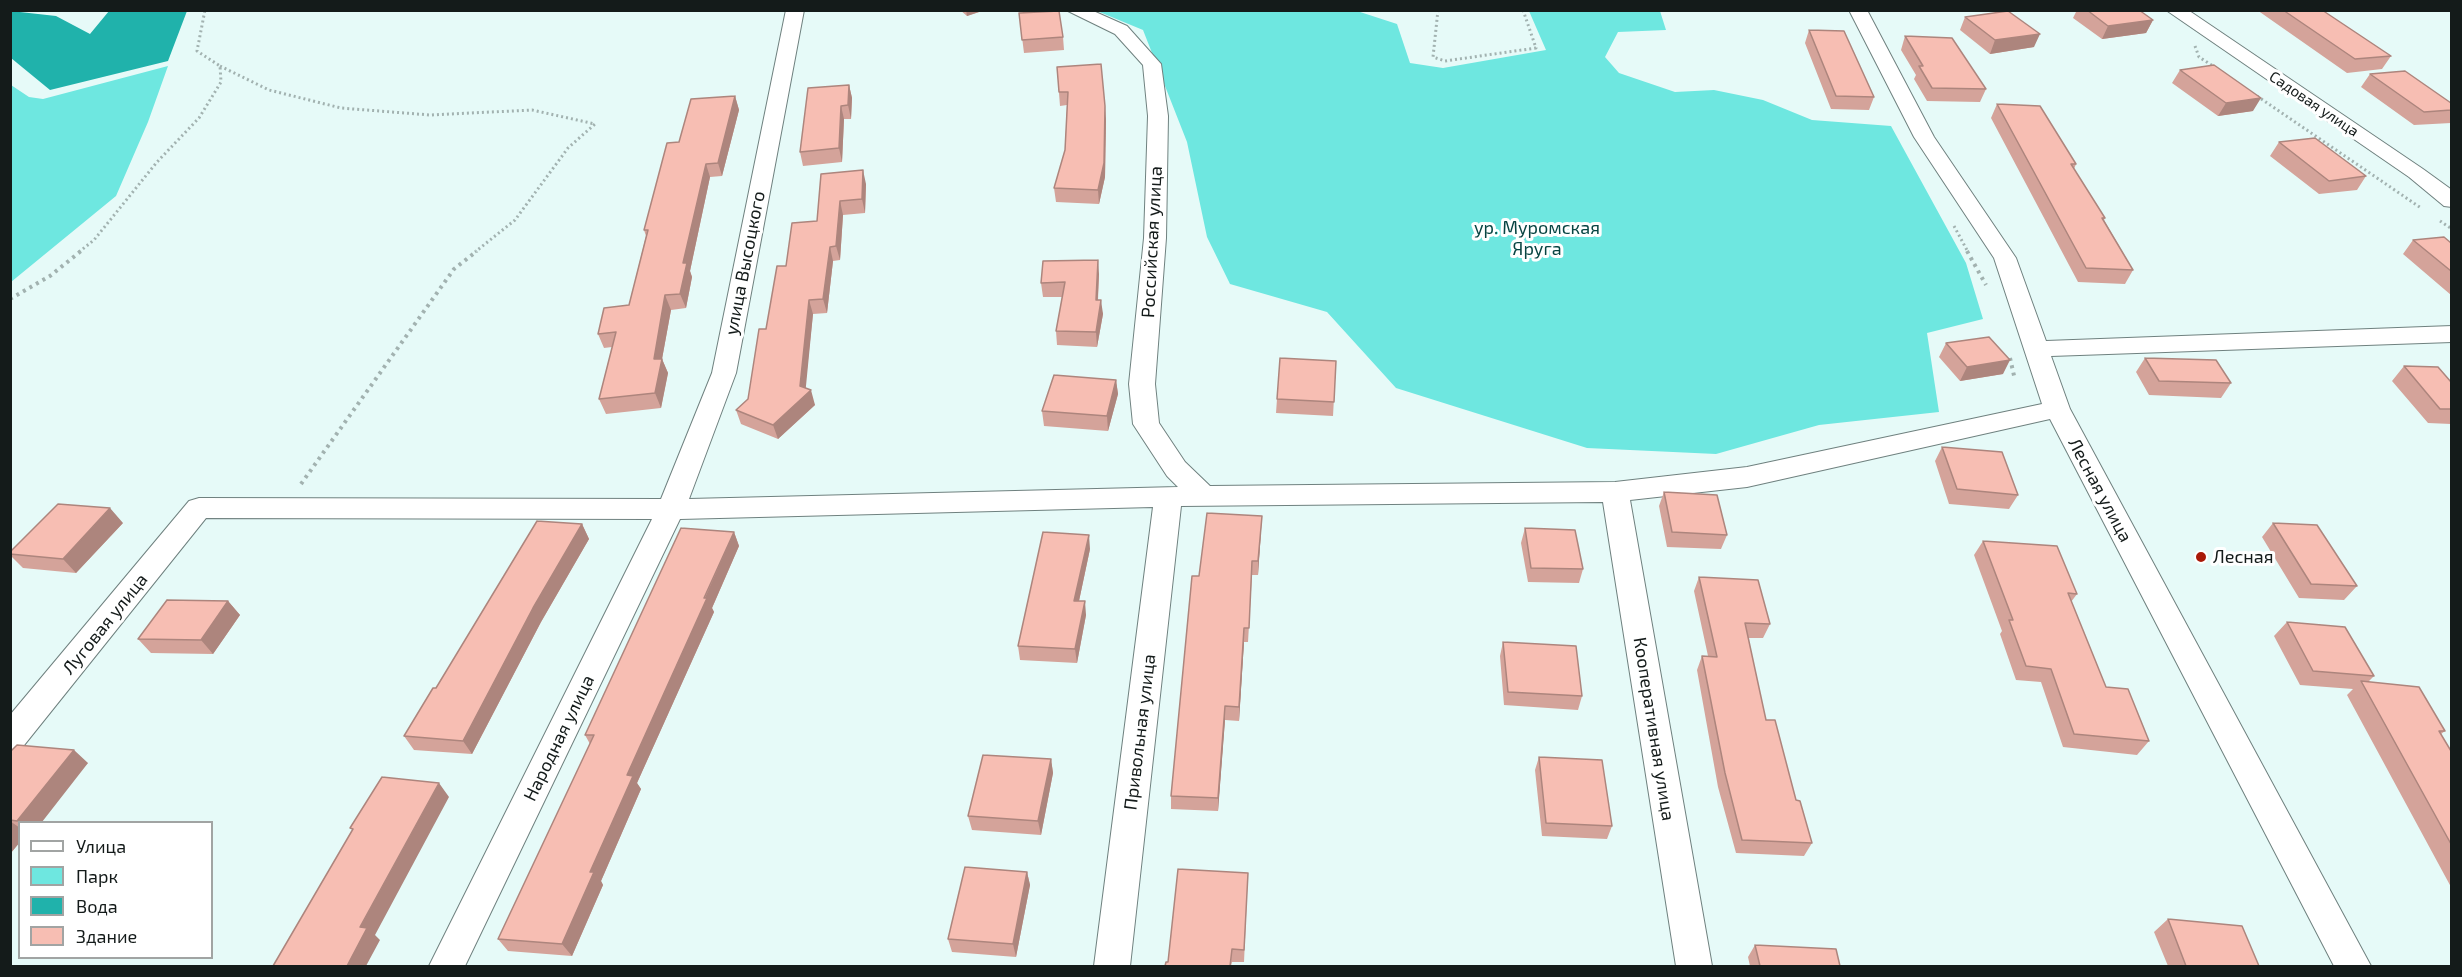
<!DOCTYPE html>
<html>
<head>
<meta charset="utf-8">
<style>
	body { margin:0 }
	#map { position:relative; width:2462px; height:977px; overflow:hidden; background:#e6faf8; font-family:"Exo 2",sans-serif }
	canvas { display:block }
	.frame { position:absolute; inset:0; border:12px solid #141b1a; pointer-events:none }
	.legend { position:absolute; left:18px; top:821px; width:195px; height:138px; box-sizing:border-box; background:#fff; border:2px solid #a1a4a3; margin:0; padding:8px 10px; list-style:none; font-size:18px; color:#141b1a }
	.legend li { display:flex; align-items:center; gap:12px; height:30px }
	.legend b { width:30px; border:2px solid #a1a4a3 }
</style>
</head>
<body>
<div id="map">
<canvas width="2462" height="977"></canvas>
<div class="frame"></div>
<ul class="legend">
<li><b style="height:8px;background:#fff"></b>Улица</li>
<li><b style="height:16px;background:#6ee7e0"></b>Парк</li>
<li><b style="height:16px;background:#20b2ab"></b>Вода</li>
<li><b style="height:16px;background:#f7beb3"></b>Здание</li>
</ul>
</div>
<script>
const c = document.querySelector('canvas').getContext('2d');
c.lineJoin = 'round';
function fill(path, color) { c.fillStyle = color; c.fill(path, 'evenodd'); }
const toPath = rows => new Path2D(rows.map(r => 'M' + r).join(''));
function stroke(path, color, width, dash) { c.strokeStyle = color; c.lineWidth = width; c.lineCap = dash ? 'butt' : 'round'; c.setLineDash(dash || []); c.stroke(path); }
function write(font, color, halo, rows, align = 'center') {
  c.font = font + ' "Exo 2",sans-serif'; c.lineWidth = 6; c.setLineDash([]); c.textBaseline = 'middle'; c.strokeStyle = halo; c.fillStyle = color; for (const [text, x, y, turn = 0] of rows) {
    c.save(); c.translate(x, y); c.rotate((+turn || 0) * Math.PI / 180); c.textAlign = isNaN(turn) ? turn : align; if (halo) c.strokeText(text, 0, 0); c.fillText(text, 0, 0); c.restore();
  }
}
fill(toPath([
	[1097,11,1357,11,1397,24,1410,63,1443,68,1546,50,1529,11,1660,11,1666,30,1618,32,1605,57,1619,73,1675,92,1714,90,1763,100,1812,120,1891,126,1966,263,1983,319,1927,333,1939,412,1819,425,1716,454,1587,448,1396,388,1327,312,1230,284,1207,237,1187,142,1143,30],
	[168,66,148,122,116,196,11,282,11,85,29,97,43,99]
]), '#6ee7e0');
fill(toPath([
	[11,11,56,16,90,34,109,11,187,11,168,61,50,90,11,58]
]), '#20b2ab');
const minor = toPath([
	[786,10,804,10,736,373,689,499,1178,487,1167,476,1133,424,1129,384,1144,238,1148,116,1143,65,1115,34,1066,10,1091,10,1127,26,1161,64,1168,116,1166,238,1155,384,1159,423,1185,462,1210,486,1615,482,1747,467,2042,404,1994,258,1914,137,1849,10,1867,10,1934,137,2016,258,2046,341,2452,326,2452,342,2051,356,2070,409,2371,966,2334,966,2050,419,1747,487,1630,500,1712,966,1676,966,1603,502,1181,506,1130,966,1094,966,1153,507,680,519,465,966,429,966,652,519,206,518,21,749,10,752,10,715,189,501,199,498,661,499,712,373,786,10],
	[2166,10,2188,10,2423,169,2452,190,2452,207,2444,206,2409,177,2166,10]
]);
stroke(minor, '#6f817f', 2);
stroke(toPath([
	[1438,10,1433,57,1445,61,1536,48,1523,10],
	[2195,46,2199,57,2216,68],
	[220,66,269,90,341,108,430,115,532,110,595,124,568,148,515,220,475,252],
	[2257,96,2421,208],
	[2440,221,2452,229],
	[1954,226,1968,252],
	[79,252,94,240,157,162,199,118,221,82,220,66,197,51,205,10]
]), '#a2b2b0', 3, [2, 3]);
stroke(toPath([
	[1967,251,1986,285],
	[10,299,50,276,81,251],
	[2010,358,2015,380],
	[301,484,454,269,477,251]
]), '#a2b2b0', 4, [3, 4.5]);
fill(minor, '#fff');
fill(toPath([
	[960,10,985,10,967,16],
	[2077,10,2139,10,2153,20,2146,33,2102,39,2073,18],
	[2257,10,2322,10,2391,56,2382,69,2347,73],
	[1019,13,1063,37,1064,50,1024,53],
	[1965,17,2034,47,1990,54,1960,30],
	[1809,30,1874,97,1869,110,1831,109,1805,43],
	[1905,36,1986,89,1980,102,1927,101,1914,79,1916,75,1901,50],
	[1057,67,1106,119,1105,177,1099,204,1056,202,1054,188,1065,150,1067,105,1060,106],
	[2180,70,2253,111,2218,116,2172,83],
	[2370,74,2451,103,2451,123,2414,125,2361,87],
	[849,85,852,98,851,119,844,119,842,162,803,166,800,152],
	[735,96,739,110,722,176,710,177,690,271,692,277,686,308,671,310,662,359,668,373,661,408,606,414,599,399,612,347,604,348,598,334,629,305,646,236,644,230,679,142],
	[1997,104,2076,164,2074,169,2105,218,2104,220,2133,270,2125,284,2078,282,1991,118],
	[2279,142,2366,176,2357,190,2319,194,2270,156],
	[821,174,866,184,865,213,843,215,840,260,833,261,827,313,813,314,805,388,815,405,778,439,741,424,736,410,748,399,766,329,786,266,817,221],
	[2413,240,2451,243,2451,295,2403,254],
	[1099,274,1098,300,1103,314,1097,347,1057,345,1056,331,1062,297,1043,297,1041,283],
	[1946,343,2003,374,1960,381,1939,357],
	[2145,358,2231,383,2221,398,2149,395,2136,372],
	[1336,361,1333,416,1276,413,1277,399],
	[2404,366,2451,382,2451,424,2428,423,2392,381],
	[1116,380,1118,394,1108,431,1044,426,1042,411],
	[1942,447,2018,495,2009,509,1949,504,1935,461],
	[1664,492,1727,535,1721,549,1667,547,1659,506],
	[1262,516,1258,575,1252,575,1248,642,1244,642,1239,721,1225,720,1218,811,1171,809,1171,796,1199,576],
	[123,523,76,573,23,568,10,555,10,552],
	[2273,523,2357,586,2344,600,2299,598,2262,537],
	[582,524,589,539,541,622,472,754,414,750,404,736,436,688],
	[1525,528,1583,569,1579,583,1528,582,1521,543],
	[734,532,739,546,712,608,714,612,637,783,641,789,601,881,603,885,572,956,508,951,498,939,590,744,585,735],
	[1983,541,2077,594,2071,602,2106,687,2149,741,2137,755,2063,747,2041,682,2016,680,2000,634,2002,631,1974,555],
	[1090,549,1079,601,1086,615,1077,663,1020,660,1018,646],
	[1699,577,1770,624,1763,638,1748,638,1766,720,1812,843,1804,856,1736,853,1718,787,1697,670,1702,656,1708,656,1694,591],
	[228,601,240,615,213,654,151,653,138,639],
	[2287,622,2374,676,2368,682,2445,731,2441,734,2451,751,2451,887,2347,695,2353,689,2300,685,2274,636],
	[1503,642,1582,696,1578,710,1504,705,1500,656],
	[10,752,88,763,20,822,20,842,10,854],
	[1539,757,1612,826,1607,839,1542,836,1535,770],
	[1051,759,1053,773,1041,835,972,830,968,816],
	[1027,872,1030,885,1016,957,952,952,948,939],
	[1248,873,1244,962,1232,962,1231,966,1165,966,1168,962],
	[2168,919,2259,966,2168,966,2154,932],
	[1755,945,1840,966,1750,966,1748,957]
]), '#d4a39a');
fill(toPath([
	[966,10,985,10,967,16],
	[2153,20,2146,33,2102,39,2108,26],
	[2040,34,2034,47,1990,54,1995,40],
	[849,85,852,98,851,119,848,105],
	[735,96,739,110,722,176,718,163],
	[2261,98,2253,111,2218,116,2226,103],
	[841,106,844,119,842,162,839,148],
	[1105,106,1106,119,1105,177,1099,204,1098,190],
	[706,164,710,177,690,271,692,277,686,308,680,294,683,263],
	[863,170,866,184,865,213,862,199],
	[840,201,843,215,840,260,836,246],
	[830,247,833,261,827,313,823,299],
	[1098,260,1099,274,1097,314,1096,300],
	[665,295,671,310,662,359,668,373,661,408,655,393,654,359],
	[809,300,813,314,805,396,811,390,815,405,778,439,773,425,800,386],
	[1101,300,1103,314,1097,347,1096,332],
	[2010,360,2003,374,1960,381,1967,367],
	[1116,380,1118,394,1108,431,1107,416],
	[110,508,123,523,76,573,63,559],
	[1262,516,1261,530,1258,575,1258,561],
	[582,524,589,539,541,622,472,754,463,741,533,608],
	[734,532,739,546,712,608,714,612,637,783,641,789,601,881,603,885,572,956,562,944,627,775],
	[1089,535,1090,549,1076,615,1074,601],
	[228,601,240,615,213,654,201,640],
	[1085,601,1086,615,1077,663,1075,649],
	[1244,628,1244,642,1239,721,1239,707],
	[1225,706,1225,720,1218,811,1218,798],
	[74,750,88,763,42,822,20,822,20,823,17,821],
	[1051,759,1053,773,1041,835,1038,821],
	[439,783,449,797,375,935,380,940,366,966,347,966,360,927],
	[10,821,20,828,20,842,10,854],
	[1027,872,1030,885,1016,957,1013,944]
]), '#ad857d');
const building = toPath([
	[2087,10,2139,10,2153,20,2108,26,2087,10],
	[2283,10,2322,10,2391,56,2355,59,2283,10],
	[1059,11,1063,37,1022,40,1019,13,1059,11],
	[2008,11,2040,34,1995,40,1965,17,2008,11],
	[1809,30,1844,31,1874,97,1836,96,1809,30],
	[1905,36,1952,38,1986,89,1932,88,1919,66,1923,66,1905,36],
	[1101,64,1105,106,1104,163,1098,190,1054,188,1065,150,1068,92,1059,92,1057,67,1101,64],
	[2214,65,2261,98,2226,103,2180,70,2214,65],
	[2405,71,2451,103,2451,110,2424,112,2370,74,2405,71],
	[849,85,848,105,841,106,839,148,800,152,808,88,849,85],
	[735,96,718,163,706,164,683,263,687,263,680,294,665,295,654,359,662,359,655,393,599,399,616,332,598,334,604,308,629,305,648,230,644,230,667,143,679,142,691,99,735,96],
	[1997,104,2040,106,2076,164,2071,164,2105,218,2102,218,2133,270,2086,268,1997,104],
	[2315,138,2366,176,2329,181,2279,142,2315,138],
	[863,170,862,199,840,201,836,246,830,247,823,299,809,300,800,386,811,390,773,425,736,410,748,399,759,329,766,329,777,266,786,266,792,223,817,221,821,174,863,170],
	[2444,237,2451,243,2451,271,2413,240,2444,237],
	[1098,260,1096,300,1101,300,1096,332,1056,331,1065,282,1041,283,1043,261,1098,260],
	[1989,337,2010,360,1967,367,1946,343,1989,337],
	[1280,358,1336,361,1334,402,1277,399,1280,358],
	[2145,358,2216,360,2231,383,2159,381,2145,358],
	[2404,366,2438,367,2451,382,2451,409,2440,409,2404,366],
	[1054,375,1116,380,1107,416,1042,411,1054,375],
	[1942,447,2002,452,2018,495,1957,489,1942,447],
	[1664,492,1717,495,1727,535,1672,532,1664,492],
	[58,504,110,508,63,559,10,554,10,552,58,504],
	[1207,513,1262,516,1258,561,1252,561,1249,628,1244,628,1239,707,1225,706,1218,798,1171,796,1192,576,1199,576,1207,513],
	[537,521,582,524,533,608,463,741,404,736,433,688,436,688,537,521],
	[2273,523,2317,525,2357,586,2311,584,2273,523],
	[681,528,734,532,704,598,707,598,627,775,633,776,590,872,594,872,562,944,498,939,594,735,585,735,681,528],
	[1525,528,1575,530,1583,569,1531,568,1525,528],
	[1043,532,1089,535,1074,601,1085,601,1075,649,1018,646,1043,532],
	[1983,541,2057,546,2077,594,2068,593,2106,687,2128,689,2149,741,2074,734,2051,669,2026,666,2009,620,2013,620,1983,541],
	[1699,577,1758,580,1770,624,1745,623,1766,720,1775,720,1796,800,1800,801,1812,843,1742,840,1725,773,1702,656,1717,657,1699,577],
	[167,600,228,601,201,640,138,639,167,600],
	[2287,622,2345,627,2374,676,2313,671,2287,622],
	[1503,642,1576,646,1582,696,1508,692,1503,642],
	[2361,681,2419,687,2445,731,2439,731,2451,751,2451,844,2361,681],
	[17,745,74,750,17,821,10,820,10,752,17,745],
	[983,755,1051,759,1038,821,968,816,983,755],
	[1539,757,1602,760,1612,826,1546,823,1539,757],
	[382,777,439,783,360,927,367,928,347,966,273,966,353,829,350,828,382,777],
	[965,867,1027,872,1013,944,948,939,965,867],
	[1178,869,1248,873,1244,950,1232,949,1230,966,1165,966,1166,962,1168,962,1178,869],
	[2168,919,2242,926,2259,966,2186,966,2168,919],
	[1755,945,1836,949,1840,966,1760,966,1755,945]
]);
fill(building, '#f7beb3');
stroke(building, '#ad857d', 1.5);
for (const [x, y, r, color] of [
	[2201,557,6,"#a91908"]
]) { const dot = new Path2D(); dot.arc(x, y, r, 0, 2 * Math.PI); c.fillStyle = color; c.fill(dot); stroke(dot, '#fff', 2); }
write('15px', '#141b1a', '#fff', [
	["Садовая улица",2314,104,34]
]);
write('18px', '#074442', '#fff', [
	["ур. Муромская",1537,228],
	["Яруга",1537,249]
]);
write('18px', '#141b1a', '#fff', [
	["Российская улица",1152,242,-87],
	["улица Высоцкого",745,263,-79],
	["Лесная улица",2100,490,62],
	["Луговая улица",105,624,-51],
	["Кооперативная улица",1654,729,81],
	["Привольная улица",1140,732,-83],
	["Народная улица",559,738,-64]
]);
write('18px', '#141b1a', '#fff', [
	["Лесная",2213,557]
], 'left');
</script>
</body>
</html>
